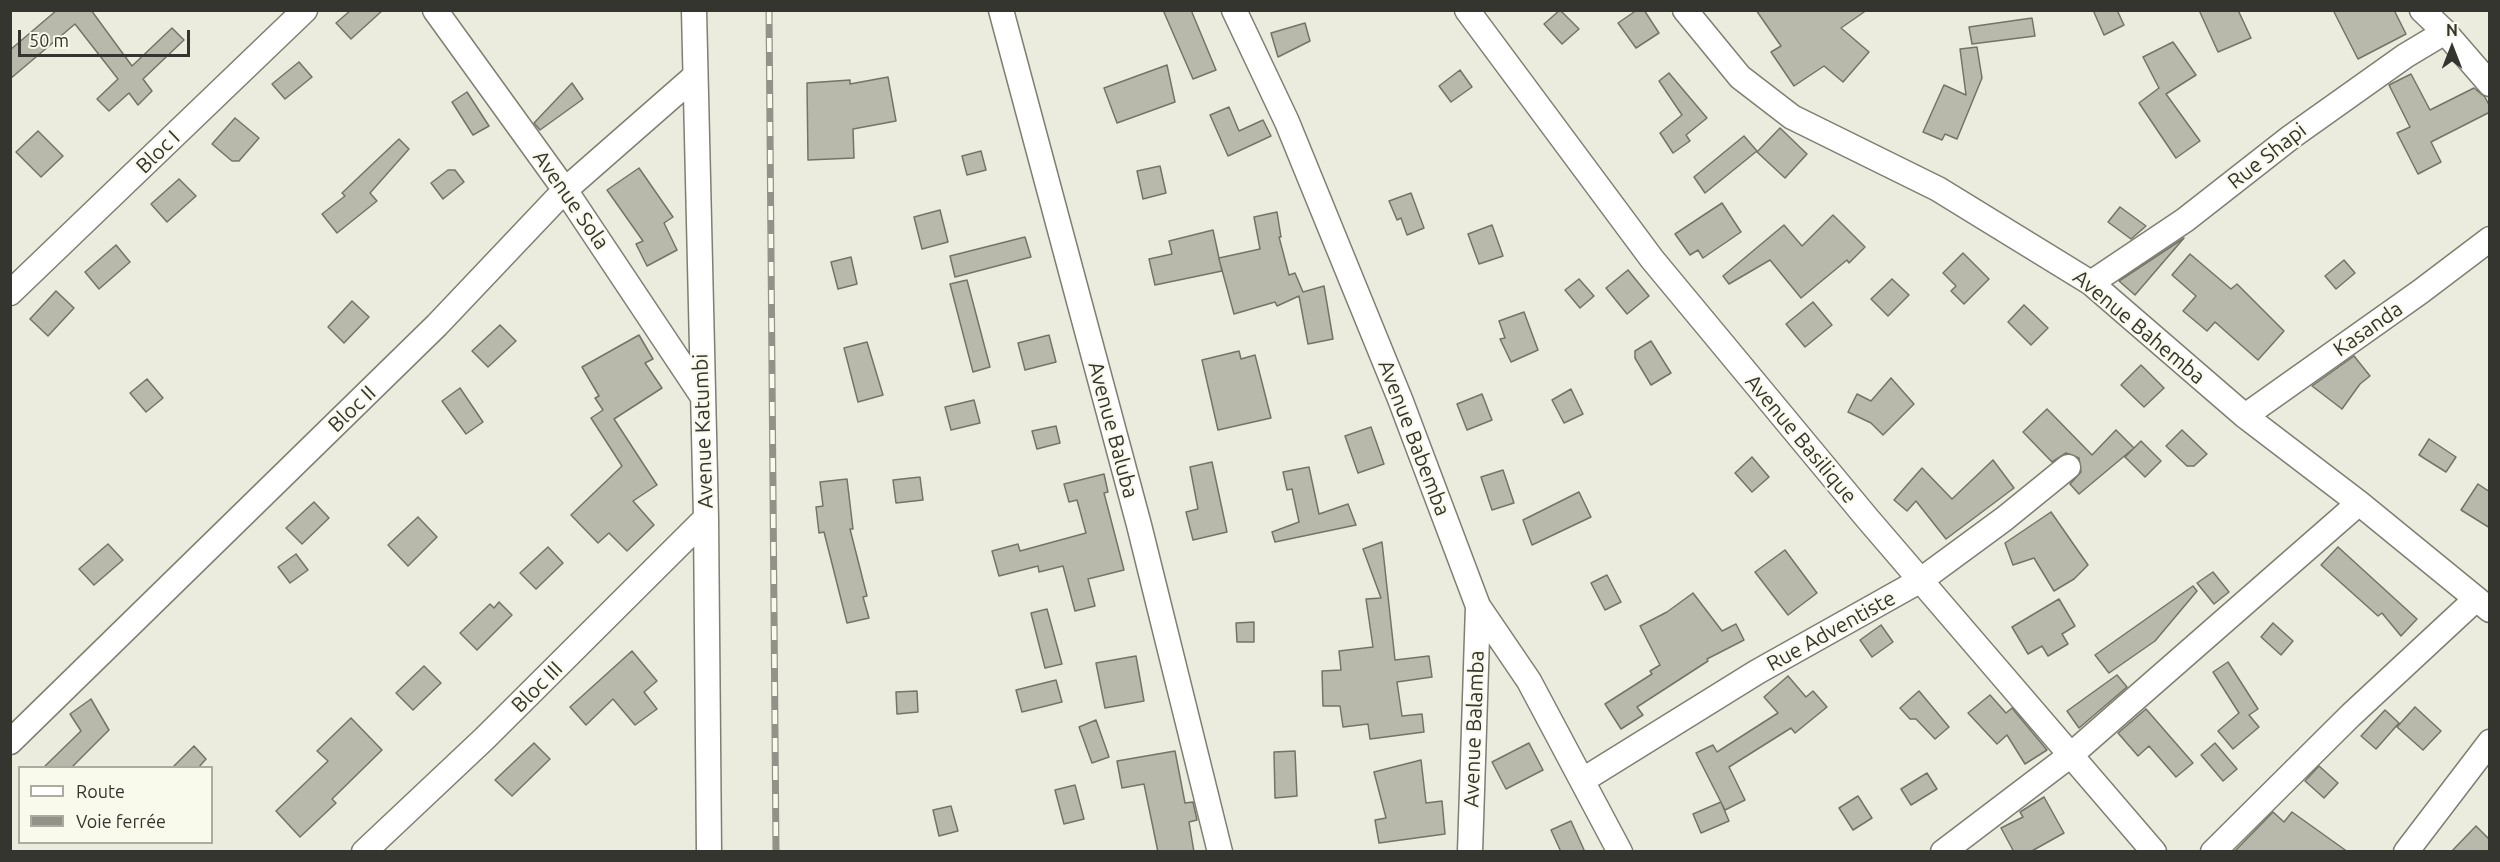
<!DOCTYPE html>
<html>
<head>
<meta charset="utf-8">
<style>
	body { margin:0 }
	#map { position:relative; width:2500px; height:862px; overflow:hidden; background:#ececde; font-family:Ubuntu,sans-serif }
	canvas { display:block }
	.frame { position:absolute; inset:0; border:12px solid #35352f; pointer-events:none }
	.legend { position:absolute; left:18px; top:766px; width:195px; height:78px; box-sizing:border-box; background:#fafaec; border:2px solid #ababa0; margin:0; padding:8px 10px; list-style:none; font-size:18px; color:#35352f }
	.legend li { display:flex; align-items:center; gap:12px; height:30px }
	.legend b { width:30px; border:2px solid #ababa0 }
	.north { position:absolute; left:2422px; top:18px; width:60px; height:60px; -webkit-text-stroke:4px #fafaec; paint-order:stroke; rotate:0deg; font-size:16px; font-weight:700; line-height:24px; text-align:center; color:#35352f }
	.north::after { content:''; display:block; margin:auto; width:21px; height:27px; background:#35352f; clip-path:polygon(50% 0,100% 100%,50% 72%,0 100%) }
	.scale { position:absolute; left:18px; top:30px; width:172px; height:27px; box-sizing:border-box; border:3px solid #35352f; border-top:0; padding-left:8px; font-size:18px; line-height:21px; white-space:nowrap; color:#35352f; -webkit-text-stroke:4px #fafaec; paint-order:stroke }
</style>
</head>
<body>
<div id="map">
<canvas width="2500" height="862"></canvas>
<div class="frame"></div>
<ul class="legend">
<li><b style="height:8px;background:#fff"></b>Route</li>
<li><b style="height:8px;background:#929288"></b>Voie ferrée</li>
</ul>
<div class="north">N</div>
<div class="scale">50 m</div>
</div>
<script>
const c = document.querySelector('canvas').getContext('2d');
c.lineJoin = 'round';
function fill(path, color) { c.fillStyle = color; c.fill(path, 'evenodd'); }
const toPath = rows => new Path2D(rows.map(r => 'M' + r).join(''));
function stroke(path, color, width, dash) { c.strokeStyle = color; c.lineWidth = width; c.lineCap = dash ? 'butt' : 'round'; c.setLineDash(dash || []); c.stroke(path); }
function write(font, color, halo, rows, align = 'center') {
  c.font = font + ' Ubuntu,sans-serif'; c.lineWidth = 4.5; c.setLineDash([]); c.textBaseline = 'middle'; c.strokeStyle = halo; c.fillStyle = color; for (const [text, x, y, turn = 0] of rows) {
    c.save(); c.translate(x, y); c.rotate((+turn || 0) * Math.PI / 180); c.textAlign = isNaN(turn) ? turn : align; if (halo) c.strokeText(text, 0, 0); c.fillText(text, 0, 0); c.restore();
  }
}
const building = toPath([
	[57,10,91,10,132,66,172,28,184,40,143,79,152,91,138,105,129,93,109,111,97,99,118,79,75,24,10,79,10,50,57,10],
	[351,10,383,10,351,39,336,23,351,10],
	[1163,10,1191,10,1216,70,1193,79,1163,10],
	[1560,10,1579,29,1562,44,1544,24,1560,10],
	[1637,10,1644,10,1659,33,1636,48,1618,23,1637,10],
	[1756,10,1867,10,1841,28,1869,52,1843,82,1824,66,1794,86,1771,52,1781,46,1756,10],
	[2093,10,2117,10,2124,25,2104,35,2093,10],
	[2199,10,2238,10,2251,38,2218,52,2199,10],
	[2333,10,2394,10,2406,34,2358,59,2333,10],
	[2032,18,2035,36,1972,44,1969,27,2032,18],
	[1305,23,1310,41,1278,57,1271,33,1305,23],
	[2173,42,2196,75,2166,94,2200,141,2176,158,2139,103,2159,88,2143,57,2173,42],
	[1977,47,1982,78,1957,139,1945,134,1942,140,1923,132,1944,85,1966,95,1960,49,1977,47],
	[299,62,312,77,285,99,272,84,299,62],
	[1167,65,1175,102,1117,123,1104,88,1167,65],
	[1460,70,1472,87,1451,102,1439,86,1460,70],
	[1669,73,1707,118,1686,135,1690,141,1673,153,1660,133,1682,115,1659,81,1669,73],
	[2411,74,2430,110,2474,88,2485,97,2490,107,2490,112,2431,142,2441,162,2418,174,2397,133,2410,127,2389,85,2411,74],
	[888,77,896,121,853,129,854,158,808,160,807,83,850,80,850,84,888,77],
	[572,83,583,99,540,130,534,123,572,83],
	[467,92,489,126,473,135,452,102,467,92],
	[1229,107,1239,131,1263,120,1271,136,1228,156,1210,115,1229,107],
	[235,118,259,138,239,161,232,161,212,144,235,118],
	[1780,128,1807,154,1785,178,1757,152,1780,128],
	[38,131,63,156,41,177,16,152,38,131],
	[1744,136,1757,151,1705,193,1694,177,1744,136],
	[399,139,409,149,370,193,377,201,337,233,322,214,345,196,342,193,399,139],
	[981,151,986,170,967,175,962,156,981,151],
	[1160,166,1166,193,1143,199,1137,171,1160,166],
	[639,168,673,217,664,223,677,250,647,266,636,244,643,241,607,190,639,168],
	[448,170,455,170,464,182,443,199,431,183,448,170],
	[179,179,196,196,167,222,151,204,179,179],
	[1411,193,1424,228,1407,235,1401,218,1397,220,1389,201,1411,193],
	[1722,203,1741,232,1703,258,1698,250,1690,255,1675,234,1722,203],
	[2120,207,2146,226,2131,239,2108,222,2120,207],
	[940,210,948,242,922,249,914,217,940,210],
	[1277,212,1281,237,1279,237,1289,275,1295,273,1303,292,1324,286,1333,339,1308,344,1299,296,1277,306,1275,302,1234,314,1219,259,1222,271,1155,285,1149,259,1172,254,1169,241,1213,230,1219,258,1260,249,1254,217,1277,212],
	[1833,215,1865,247,1849,263,1847,260,1801,298,1770,260,1729,284,1723,276,1784,225,1802,246,1833,215],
	[1492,225,1503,256,1479,264,1468,234,1492,225],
	[1025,237,1031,257,955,277,950,256,1025,237],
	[2184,238,2135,295,2119,281,2184,238],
	[116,245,130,262,99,289,85,272,116,245],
	[1963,253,1989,279,1964,304,1951,291,1956,286,1943,273,1963,253],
	[2190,254,2231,289,2237,284,2284,331,2258,360,2215,322,2207,331,2183,311,2196,296,2172,275,2190,254],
	[851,257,857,284,838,289,831,262,851,257],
	[2344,260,2355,273,2336,289,2325,276,2344,260],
	[1628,270,1649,296,1627,314,1606,288,1628,270],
	[1579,279,1594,296,1580,308,1565,290,1579,279],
	[1892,279,1909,295,1888,316,1871,299,1892,279],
	[967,280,990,367,973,372,950,284,967,280],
	[56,291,74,308,48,336,30,319,56,291],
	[352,301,369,317,344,343,328,327,352,301],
	[1813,302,1832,325,1805,347,1786,324,1813,302],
	[2024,305,2048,328,2031,345,2008,322,2024,305],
	[1524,312,1538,350,1511,362,1500,339,1505,338,1499,321,1524,312],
	[500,325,516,341,488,367,472,351,500,325],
	[639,335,653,359,645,363,662,388,614,419,657,485,633,501,654,525,627,551,609,533,598,543,571,515,622,466,591,418,603,410,595,398,599,396,582,367,639,335],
	[1049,335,1056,362,1025,370,1018,343,1049,335],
	[1651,341,1671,373,1651,385,1635,358,1635,351,1651,341],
	[867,342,883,395,858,402,844,348,867,342],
	[1239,351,1241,359,1255,355,1271,418,1218,430,1202,360,1239,351],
	[2354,356,2370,376,2360,384,2342,409,2312,386,2354,356],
	[2141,365,2164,388,2144,407,2121,385,2141,365],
	[1891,378,1914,404,1883,435,1871,423,1848,412,1857,394,1871,401,1891,378],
	[147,379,163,398,146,412,130,393,147,379],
	[460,388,483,422,466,434,442,401,460,388],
	[1571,389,1583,414,1564,423,1552,400,1571,389],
	[1482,394,1492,420,1467,430,1457,404,1482,394],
	[974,400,980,423,951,430,945,407,974,400],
	[2047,409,2092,455,2116,430,2134,448,2079,494,2070,484,2081,472,2079,458,2066,453,2052,462,2023,432,2047,409],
	[1056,426,1060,443,1037,449,1032,431,1056,426],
	[1371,427,1384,464,1358,473,1345,436,1371,427],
	[2182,430,2207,454,2194,466,2187,466,2166,446,2182,430],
	[2429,439,2456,457,2446,472,2419,455,2429,439],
	[2141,441,2161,461,2145,477,2125,457,2141,441],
	[1752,457,1769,477,1752,492,1735,473,1752,457],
	[1993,460,2014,488,1946,539,1916,501,1907,511,1894,500,1922,468,1952,499,1993,460],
	[1212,462,1227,532,1193,540,1186,512,1198,509,1190,467,1212,462],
	[1309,467,1319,514,1348,504,1356,525,1275,542,1272,532,1299,522,1292,489,1287,490,1283,472,1309,467],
	[1503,470,1514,503,1492,510,1481,477,1503,470],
	[1104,474,1108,492,1104,493,1124,570,1088,579,1095,606,1075,611,1063,566,1039,572,1038,566,999,576,992,551,1018,544,1020,551,1086,533,1077,500,1069,502,1064,484,1104,474],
	[920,477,923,500,896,503,893,480,920,477],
	[847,479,853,529,850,529,867,596,863,597,869,618,847,623,824,532,819,533,816,507,823,506,820,482,847,479],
	[2478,484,2490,492,2490,528,2461,510,2478,484],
	[1579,492,1591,517,1532,545,1523,520,1579,492],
	[314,502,329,518,302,544,286,528,314,502],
	[2051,512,2088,565,2074,579,2054,591,2034,558,2013,565,2005,543,2051,512],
	[418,517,437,537,408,566,388,545,418,517],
	[1382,542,1395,660,1429,656,1432,677,1397,682,1402,716,1422,714,1424,732,1370,739,1368,724,1343,727,1340,706,1323,706,1322,671,1341,670,1339,651,1373,647,1366,599,1381,598,1363,549,1382,542],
	[108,544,123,560,94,585,79,569,108,544],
	[548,547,563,563,536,589,520,573,548,547],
	[2338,547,2417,619,2401,636,2382,613,2378,616,2321,565,2338,547],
	[1785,550,1817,593,1788,615,1755,572,1785,550],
	[296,554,308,570,290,583,278,567,296,554],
	[2213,572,2229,592,2214,604,2197,583,2213,572],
	[1607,575,1621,602,1605,610,1591,583,1607,575],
	[2193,586,2197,591,2155,641,2109,673,2095,655,2193,586],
	[1693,593,1722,631,1736,624,1744,640,1707,659,1708,661,1637,707,1643,715,1621,729,1605,704,1652,674,1650,671,1660,665,1640,626,1667,612,1693,593],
	[2059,599,2075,626,2062,634,2068,644,2048,656,2042,646,2028,654,2012,627,2059,599],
	[499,602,512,615,477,650,460,633,490,604,494,608,499,602],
	[1047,609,1062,664,1045,668,1031,613,1047,609],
	[1254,622,1254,642,1237,642,1236,623,1254,622],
	[2273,623,2293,641,2281,655,2261,637,2273,623],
	[1881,625,1893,642,1872,657,1860,640,1881,625],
	[632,651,657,681,644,692,657,709,635,725,613,699,586,725,570,707,632,651],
	[1136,656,1144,701,1105,708,1096,663,1136,656],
	[2228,662,2258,709,2249,715,2259,727,2233,749,2218,731,2239,713,2213,672,2228,662],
	[424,666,441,683,413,710,396,693,424,666],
	[2117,675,2127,687,2079,728,2067,711,2117,675],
	[1788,676,1806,697,1813,691,1827,707,1795,733,1791,728,1729,767,1745,800,1725,810,1696,753,1713,745,1717,752,1778,713,1764,697,1788,676],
	[1056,680,1062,702,1022,712,1016,690,1056,680],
	[917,691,918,712,897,714,896,692,917,691],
	[1919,691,1949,727,1935,739,1916,719,1910,719,1900,708,1919,691],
	[1990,695,2006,713,2012,708,2047,750,2025,764,2007,735,1997,744,1968,713,1990,695],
	[91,699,109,730,71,768,43,768,81,731,70,714,91,699],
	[2415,707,2441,731,2423,750,2397,727,2415,707],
	[2146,709,2193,763,2176,777,2149,746,2138,756,2118,733,2146,709],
	[2385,710,2399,723,2376,749,2361,736,2385,710],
	[351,718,382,750,332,799,336,803,300,837,276,811,328,761,317,751,351,718],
	[1096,720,1109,757,1092,763,1079,727,1096,720],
	[534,743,550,759,512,796,495,780,534,743],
	[1529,743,1543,770,1506,789,1492,762,1529,743],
	[2215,743,2237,769,2223,781,2201,755,2215,743],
	[194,746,206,759,198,768,172,768,194,746],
	[1175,751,1185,803,1193,802,1197,820,1189,822,1194,852,1158,852,1144,784,1122,788,1117,761,1175,751],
	[1295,751,1297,796,1275,798,1274,752,1295,751],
	[1421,760,1426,803,1442,801,1445,834,1379,843,1375,820,1386,818,1374,772,1421,760],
	[2319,766,2338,783,2324,798,2305,781,2319,766],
	[1927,773,1937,789,1911,805,1901,789,1927,773],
	[1075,785,1084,819,1064,824,1055,790,1075,785],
	[1858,796,1872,818,1853,830,1839,808,1858,796],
	[2044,797,2064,833,2030,852,2014,852,2001,828,2023,817,2020,812,2044,797],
	[1721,802,1729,821,1701,833,1693,814,1721,802],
	[951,806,958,831,939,836,933,810,951,806],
	[2273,812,2284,822,2292,812,2348,852,2234,852,2273,812],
	[1571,821,1585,852,1561,852,1551,830,1571,821],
	[2476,826,2490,840,2490,852,2451,852,2476,826]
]);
fill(building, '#b8b8ab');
stroke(building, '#737367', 1.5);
const minor = toPath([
	[435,10,565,190,701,394],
	[694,10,706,518,709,852],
	[1001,10,1139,525,1220,852],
	[1234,10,1287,122,1400,399,1478,606,1529,681,1620,852],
	[1467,10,1652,259,1867,518,2154,852],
	[1685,10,1740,77,1792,117,1938,189,2091,283,2245,416,2359,503,2490,610],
	[2422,10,2445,32,2490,84],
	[2091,283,2185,220,2291,137,2405,56,2445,32],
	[10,293,305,10],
	[2245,416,2420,292,2490,239],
	[10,742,437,325,565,190,694,77],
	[1583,780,1757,672,1921,580,2004,519,2068,467],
	[364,852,484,739,706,518],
	[1470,852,1478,606],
	[1943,852,2072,754,2359,503],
	[2213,852,2351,715,2476,599],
	[2406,852,2490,742]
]);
stroke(minor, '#7e7e71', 27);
stroke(minor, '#fff', 24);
const rail = toPath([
	[769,10,776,852]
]);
stroke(rail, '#929288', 7);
stroke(rail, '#fafaec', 4.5, [14]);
write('21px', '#35352f', '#fafaec', [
	["Bloc I",158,152,-44],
	["Rue Shapi",2267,156,-38],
	["Avenue Sola",571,200,55],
	["Avenue Bahemba",2139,327,40],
	["Kasanda",2368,329,-35],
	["Bloc II",352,409,-44],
	["Avenue Baluba",1113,430,75],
	["Avenue Katumbi",703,431,-92],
	["Avenue Babemba",1414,438,69],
	["Avenue Basilique",1801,439,50],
	["Rue Adventiste",1831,631,-29],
	["Bloc III",537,687,-45],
	["Avenue Balamba",1474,729,-88]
]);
</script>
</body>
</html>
